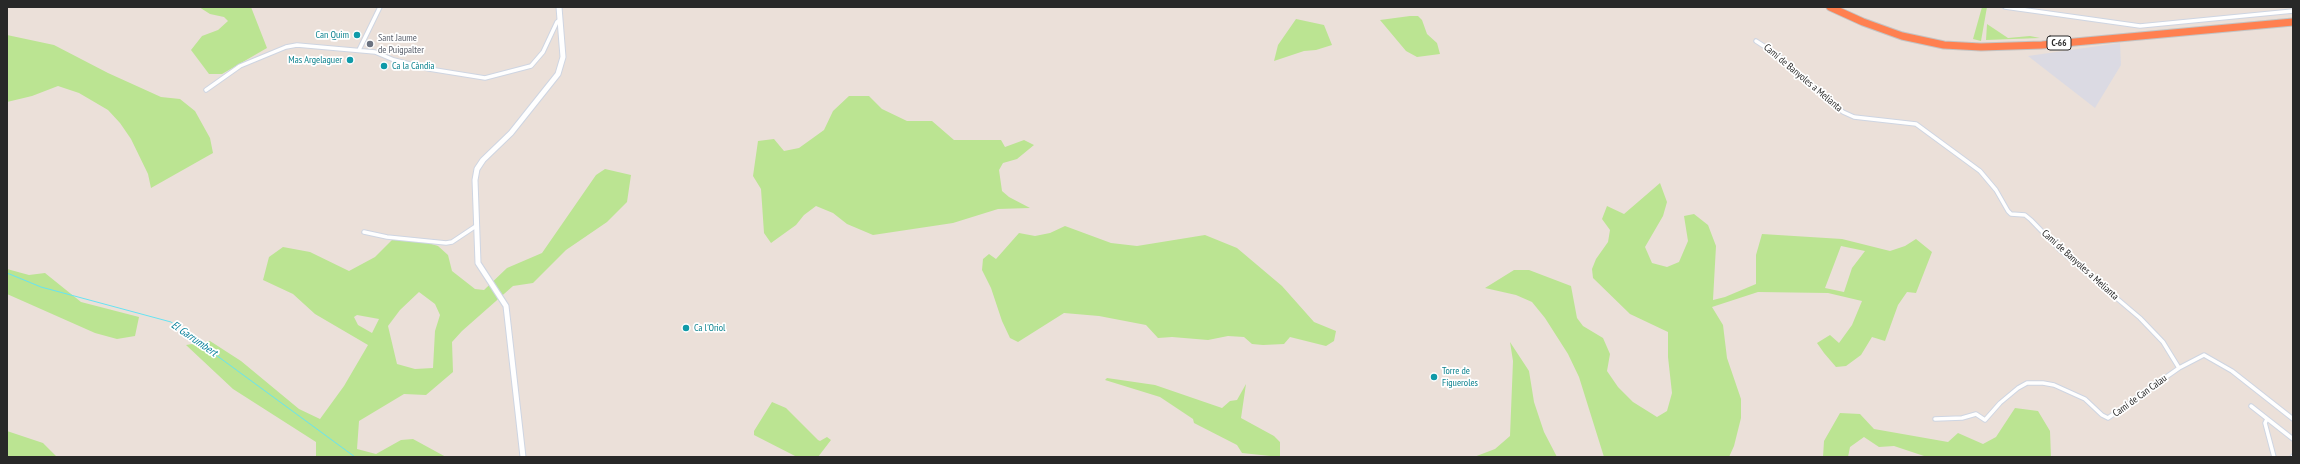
<!DOCTYPE html>
<html>
<head>
<meta charset="utf-8">
<style>
	body { margin:0 }
	#map { position:relative; width:2300px; height:464px; overflow:hidden; background:#ebe0d9; font-family:"PT Sans Narrow",sans-serif }
	canvas { display:block }
	.frame { position:absolute; inset:0; border:8px solid #282828; pointer-events:none }
</style>
</head>
<body>
<div id="map">
<canvas width="2300" height="464"></canvas>
<div class="frame"></div>
</div>
<script>
const c = document.querySelector('canvas').getContext('2d');
c.lineJoin = 'round';
function fill(path, color) { c.fillStyle = color; c.fill(path, 'evenodd'); }
const toPath = rows => new Path2D(rows.map(r => 'M' + r).join(''));
function stroke(path, color, width, dash) { c.strokeStyle = color; c.lineWidth = width; c.lineCap = dash ? 'butt' : 'round'; c.setLineDash(dash || []); c.stroke(path); }
function write(font, color, halo, rows, align = 'center') {
  c.font = font + ' "PT Sans Narrow",sans-serif'; c.lineWidth = 3.5; c.setLineDash([]); c.textBaseline = 'middle'; c.strokeStyle = halo; c.fillStyle = color; for (const [text, x, y, turn = 0] of rows) {
    c.save(); c.translate(x, y); c.rotate((+turn || 0) * Math.PI / 180); c.textAlign = isNaN(turn) ? turn : align; if (halo) c.strokeText(text, 0, 0); c.fillText(text, 0, 0); c.restore();
  }
}
fill(toPath([
	[2120,43,2121,65,2095,108,2028,56]
]), '#dbdae3');
fill(toPath([
	[199,7,251,7,267,48,222,74,209,74,191,50,202,36,218,30,228,21,224,17,210,14],
	[1982,7,1987,7,1981,41,1973,39],
	[1410,16,1418,16,1422,20,1427,34,1437,43,1440,54,1417,57,1406,51,1380,20],
	[1296,19,1324,25,1332,45,1316,50,1304,51,1274,61,1278,45],
	[1987,24,2008,38,2030,36,2040,38,1986,40],
	[7,35,54,45,108,73,161,97,180,99,195,111,210,138,213,153,151,188,148,174,131,139,120,123,108,110,79,93,58,86,32,96,7,102],
	[849,96,869,96,882,109,907,121,932,121,954,140,1001,140,1005,147,1024,140,1034,145,1017,159,1003,163,999,170,1002,191,1009,197,1030,208,998,209,953,223,873,235,847,224,833,213,816,206,804,215,796,225,771,243,764,233,761,189,753,176,758,141,774,139,784,151,799,148,824,130,833,111],
	[605,169,631,175,627,202,607,222,566,250,533,283,513,286,462,331,452,342,453,372,426,395,404,394,359,421,357,449,376,454,401,440,413,439,446,457,316,457,316,442,233,389,186,345,210,341,241,361,299,409,320,419,344,386,368,345,315,314,293,294,263,280,269,257,283,247,310,252,349,271,375,257,395,237,412,238,438,246,448,255,452,271,475,289,484,290,507,268,542,253,596,175],
	[419,292,435,304,440,315,435,331,433,368,415,369,397,364,388,326,400,310],
	[357,315,379,319,372,333,358,325,354,317],
	[1660,183,1667,202,1663,216,1645,247,1652,263,1667,267,1679,262,1688,241,1684,216,1694,214,1708,225,1716,246,1713,300,1725,297,1756,284,1756,255,1762,234,1842,239,1890,251,1905,246,1916,239,1932,252,1916,293,1907,292,1898,305,1885,341,1872,337,1861,355,1846,366,1836,367,1824,353,1817,343,1830,335,1839,343,1852,325,1862,301,1828,293,1758,292,1712,307,1723,325,1727,358,1741,399,1741,418,1734,446,1729,457,1604,457,1579,377,1568,354,1545,318,1532,302,1516,295,1485,288,1514,270,1529,270,1571,286,1577,318,1583,326,1603,338,1610,354,1607,371,1618,387,1633,402,1657,417,1667,411,1672,393,1668,357,1668,332,1630,314,1593,278,1592,269,1596,259,1608,242,1610,230,1602,219,1607,206,1624,214],
	[1841,246,1865,251,1852,268,1844,292,1825,288],
	[1065,226,1111,243,1137,246,1205,235,1237,248,1282,286,1314,322,1336,331,1334,341,1326,346,1290,337,1284,344,1263,345,1252,344,1244,337,1228,336,1208,340,1172,337,1158,338,1146,325,1099,316,1064,313,1018,342,1010,338,1002,321,991,288,982,270,983,259,989,254,996,259,1019,233,1035,236,1050,233],
	[7,269,29,275,45,273,81,302,139,317,135,336,117,339,95,333,7,294],
	[1510,342,1529,371,1534,402,1544,432,1557,457,1474,457,1495,449,1510,436,1513,361],
	[1107,378,1155,385,1222,408,1230,401,1237,400,1246,384,1241,418,1274,436,1280,442,1280,457,1242,453,1237,445,1194,423,1193,419,1160,397,1105,380],
	[772,402,786,408,818,440,820,441,827,437,831,440,818,457,797,457,754,435,754,431],
	[2015,408,2038,411,2050,431,2051,457,1927,457,1894,446,1879,447,1864,437,1850,447,1848,457,1823,457,1824,441,1840,413,1860,414,1874,429,1948,442,1958,433,1983,444,1996,437],
	[7,431,43,443,57,457,7,457]
]), '#bbe492');
stroke(toPath([
	[7,273,41,287,171,322,355,457]
]), '#67e3f2', 1);
const street = toPath([
	[2005,7,2140,26,2293,11],
	[1756,41,1776,54,1843,112,1854,117,1916,124,1980,171,1996,190,2008,211,2011,214,2025,215,2031,220,2061,251,2140,318,2163,342,2179,368],
	[359,50,380,7],
	[206,90,240,66,286,47,297,45,375,52,394,60,429,69,485,78,531,66,543,52,557,22,560,20],
	[364,232,387,237,446,243,452,242,476,226],
	[2251,406,2293,439],
	[1935,419,1962,418,1976,414,1985,420,2000,403,2018,388,2027,383,2043,383,2054,385,2085,399,2102,415,2108,418,2179,368,2204,355,2232,371,2293,419],
	[2267,419,2265,423,2274,457],
	[2292,457,2293,456]
]);
const secondary = toPath([
	[523,457,506,306,478,263,475,180,477,169,483,160,511,133,558,74,563,57,559,7]
]);
const highway = toPath([
	[1830,7,1863,22,1902,36,1944,45,1981,47,2042,45,2293,22]
]);
stroke(street, '#ced5e2', 5.5);
stroke(secondary, '#ced5e2', 7);
stroke(highway, '#c3c3c3', 9);
stroke(street, '#fff', 3.5);
stroke(secondary, '#fff', 5);
stroke(highway, '#ff8050', 7);
for (const [x, y, r, color] of [
	[357,35,4,"#0f9aa8"],
	[370,44,4,"#6b7280"],
	[350,60,4,"#0f9aa8"],
	[384,66,4,"#0f9aa8"],
	[686,328,4,"#0f9aa8"],
	[1434,377,4,"#0f9aa8"]
]) { const dot = new Path2D(); dot.arc(x, y, r, 0, 2 * Math.PI); c.fillStyle = color; c.fill(dot); stroke(dot, '#fff', 1.5); }
for (const [x, y, w] of [
	[2059,43,24]
]) { const box = new Path2D(); box.roundRect(x - w / 2, y - 7, w, 14, 3); c.fillStyle = '#fff'; c.fill(box); stroke(box, '#282828', 1); }
write('bold 9px', '#282828', null, [
	["C-66",2059,43]
]);
write('10px', '#0d838f', '#fff', [
	["Can Quim",349,35,"right"],
	["Mas Argelaguer",342,60,"right"],
	["Ca la Càndia",392,66],
	["Ca l'Oriol",694,328],
	["Torre de",1442,371],
	["Figueroles",1442,383]
], 'left');
write('10px', '#5b616d', '#fff', [
	["Sant Jaume",378,38],
	["de Puigpalter",378,50]
], 'left');
write('10px', '#282828', '#fff', [
	["Camí de Banyoles a Melianta",1803,78,40],
	["Camí de Banyoles a Melianta",2080,265,42],
	["Camí de Can Calau",2140,396,-36]
]);
write('italic 11px', '#09809b', '#fff', [
	["El Garrumbert",194,339,35]
]);
</script>
</body>
</html>
